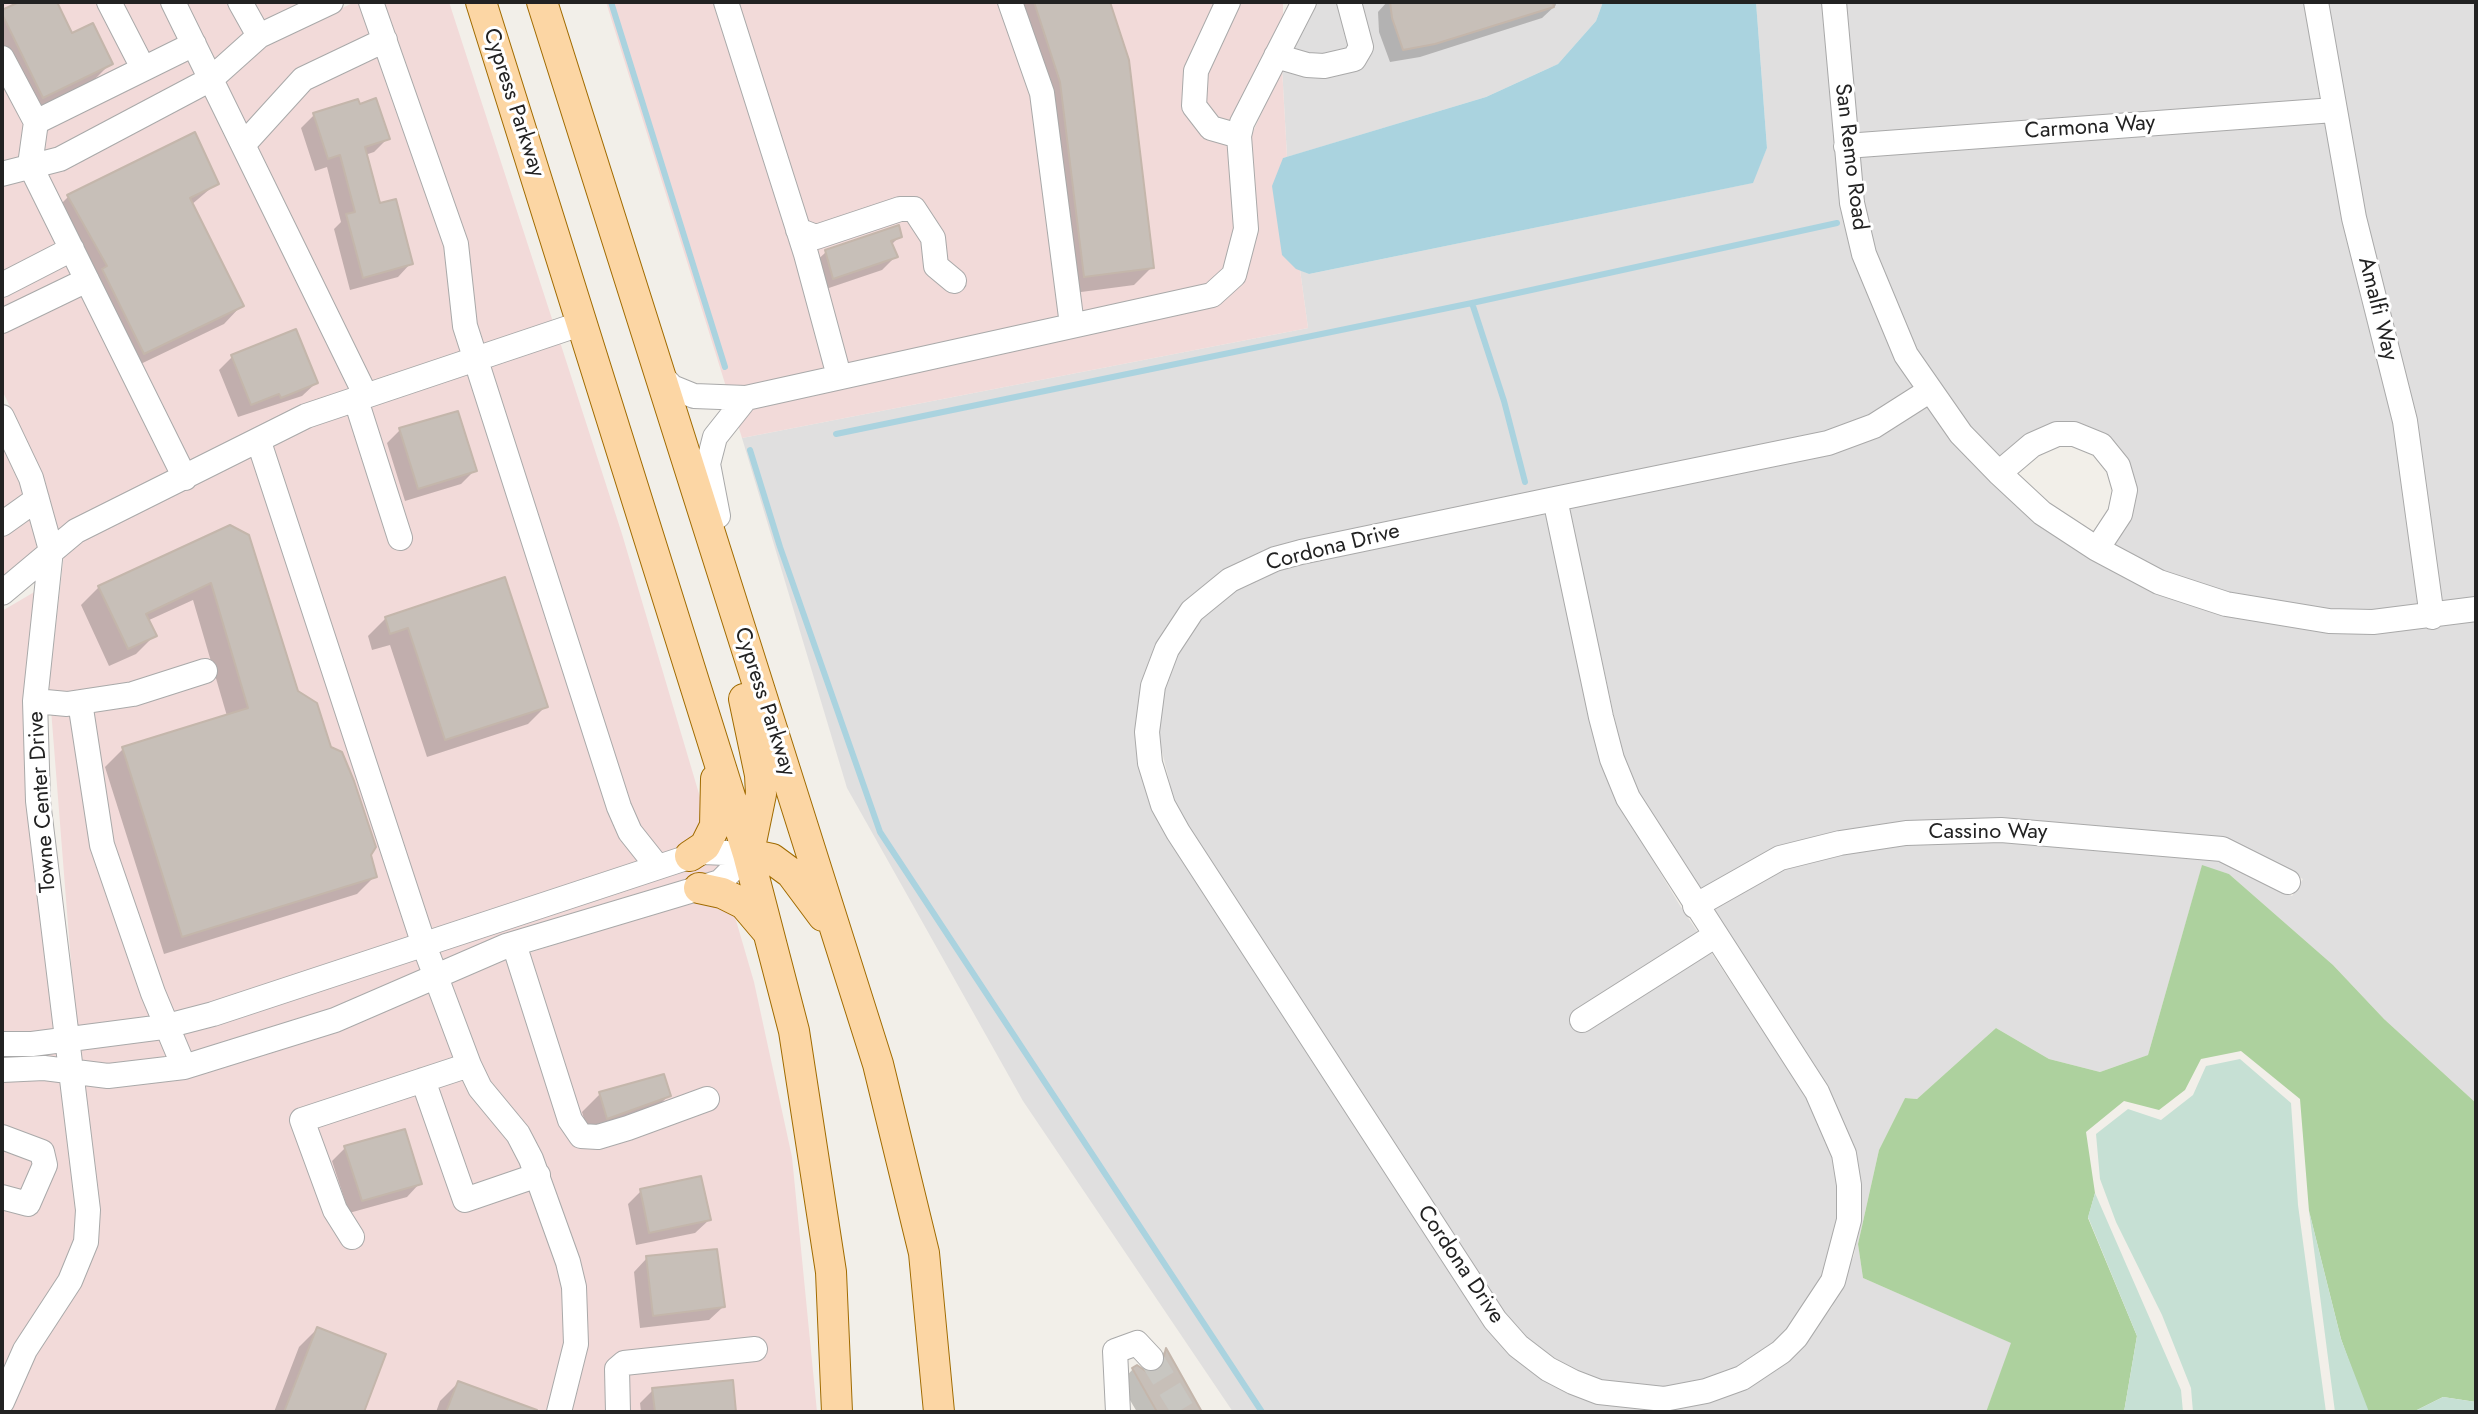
<!DOCTYPE html>
<html>
<head>
<meta charset="utf-8">
<style>
	body { margin:0 }
	#map { position:relative; width:2478px; height:1414px; overflow:hidden; background:#f2efe9; font-family:Jost,sans-serif }
	canvas { display:block }
	.frame { position:absolute; inset:0; border:4px solid #222; pointer-events:none }
</style>
</head>
<body>
<div id="map">
<canvas width="2478" height="1414"></canvas>
<div class="frame"></div>
</div>
<script>
const c = document.querySelector('canvas').getContext('2d');
c.lineJoin = 'round';
function fill(path, color) { c.fillStyle = color; c.fill(path, 'evenodd'); }
const toPath = rows => new Path2D(rows.map(r => 'M' + r).join(''));
function stroke(path, color, width, dash) { c.strokeStyle = color; c.lineWidth = width; c.lineCap = dash ? 'butt' : 'round'; c.setLineDash(dash || []); c.stroke(path); }
function write(font, color, halo, rows, align = 'center') {
  c.font = font + ' Jost,sans-serif'; c.lineWidth = 6; c.setLineDash([]); c.textBaseline = 'middle'; c.strokeStyle = halo; c.fillStyle = color; for (const [text, x, y, turn = 0] of rows) {
    c.save(); c.translate(x, y); c.rotate((+turn || 0) * Math.PI / 180); c.textAlign = isNaN(turn) ? turn : align; if (halo) c.strokeText(text, 0, 0); c.fillText(text, 0, 0); c.restore();
  }
}
fill(toPath([
	[1318,2,1603,2,1596,21,1558,64,1486,97,1287,157,1282,68],
	[1756,2,1822,2,1840,204,1852,256,1895,359,1914,388,1869,417,1825,434,1270,550,1223,572,1183,606,1150,658,1142,684,1136,739,1139,766,1152,808,1168,837,1485,1325,1510,1354,1542,1378,1568,1391,1594,1401,1666,1409,1710,1400,1749,1386,1788,1360,1832,1307,1854,1255,1860,1221,1860,1185,1855,1152,1827,1088,1711,909,1785,867,1842,853,1907,844,2000,840,2219,859,2292,896,2303,879,2224,839,2001,819,1905,823,1836,833,1774,849,1699,892,1639,794,1623,756,1568,507,1830,453,1881,434,1926,405,1983,474,2034,520,2100,563,2153,591,2224,614,2327,631,2405,630,2476,619,2476,1103,2384,1019,2333,965,2229,874,2202,866,2148,1055,2100,1072,2049,1059,1996,1028,1917,1099,1905,1098,1879,1150,1858,1244,1863,1278,2012,1343,1986,1412,1233,1412,1023,1101,847,788,742,438,1308,328,1300,270,1309,274,1752,183,1767,148],
	[1846,2,2305,2,2320,101,1856,135],
	[2328,2,2476,2,2476,598,2442,605,2354,164],
	[2324,121,2359,291,2394,423,2419,608,2330,611,2230,594,2164,573,2113,546,2130,517,2136,490,2120,448,2110,438,2054,424,2026,436,2000,459,1971,428,1916,350,1875,251,1863,201,1858,155],
	[1546,511,1589,719,1618,802,1679,904,1807,1097,1832,1156,1838,1186,1837,1219,1823,1277,1800,1316,1773,1345,1737,1369,1703,1381,1663,1388,1603,1382,1578,1373,1526,1339,1504,1314,1188,827,1174,801,1159,739,1159,712,1171,665,1201,617,1236,589,1279,569]
]), '#e0dfdf');
fill(toPath([
	[2,2,160,2,196,75,56,150,2,162],
	[186,2,307,2,215,61],
	[355,2,449,2,553,322,372,383,224,81,265,44],
	[606,2,1283,2,1283,18,1232,119,1235,240,1257,238,1251,136,1282,68,1287,157,1283,158,1296,268,1300,270,1308,328,742,438],
	[205,94,351,391,58,532,42,474,2,390,2,186],
	[560,342,622,534,705,814,704,824,685,847,210,1004,161,1017,76,1026,49,684,64,553,83,540,311,425],
	[2,443,20,481,39,546,2,579],
	[36,591,59,1070,76,1211,75,1241,60,1277,2,1374,2,611],
	[719,862,720,866,713,873,691,876,689,880,502,937,331,1010,182,1057,109,1065,81,1061,79,1046,695,865],
	[699,899,733,910,754,982,792,1157,817,1412,10,1412,35,1354,80,1286,83,1082,109,1086]
]), '#f2dad9');
fill(toPath([
	[2202,865,2229,874,2333,965,2384,1019,2476,1103,2476,1402,2443,1397,2413,1412,2369,1412,2366,1409,2341,1339,2309,1211,2300,1099,2241,1051,2201,1059,2185,1090,2159,1110,2124,1101,2086,1132,2095,1193,2088,1218,2137,1336,2124,1412,1986,1412,2011,1343,1863,1278,1858,1244,1879,1150,1905,1098,1917,1099,1996,1028,2049,1059,2100,1072,2148,1055]
]), '#add19e');
fill(toPath([
	[2240,1059,2291,1103,2298,1205,2326,1412,2193,1412,2191,1388,2162,1315,2116,1222,2100,1179,2096,1134,2128,1109,2161,1120,2193,1095,2206,1066],
	[2095,1193,2181,1390,2183,1412,2124,1412,2137,1336,2088,1217],
	[2309,1211,2341,1339,2369,1412,2335,1412],
	[2443,1397,2476,1402,2476,1412,2413,1412]
]), '#c6e0d4');
fill(toPath([
	[1603,2,1756,2,1767,148,1753,183,1309,274,1296,269,1282,255,1272,186,1283,158,1486,97,1558,64,1596,21]
]), '#aad3df');
fill(toPath([
	[23,2,55,2,71,36,111,63,93,81,25,115,2,68,2,12],
	[1010,2,1108,2,1152,267,1134,285,1066,294,1043,101],
	[1387,2,1555,2,1556,5,1542,18,1420,57,1390,62,1379,32,1378,12],
	[314,115,387,139,374,152,365,155,378,206,411,263,398,277,350,290,334,229,341,222,327,167,315,171,301,128],
	[217,183,191,205,241,306,224,324,126,371,50,215,68,197],
	[900,236,891,245,895,257,882,270,820,291,812,265,826,252],
	[232,357,316,383,302,396,238,417,219,370],
	[400,430,474,471,461,484,405,501,387,443],
	[230,527,297,692,330,749,375,876,357,894,164,954,105,767,123,749,227,716,193,600,147,621,154,636,136,654,109,666,81,605,99,587],
	[504,579,546,706,528,724,427,757,390,645,372,650,368,636,386,618],
	[600,1094,668,1096,651,1114,589,1135,582,1112],
	[345,1148,420,1183,407,1197,349,1213,332,1161],
	[641,1191,709,1220,695,1233,636,1245,628,1204],
	[647,1258,723,1307,709,1320,640,1328,634,1272],
	[317,1329,362,1412,274,1412,299,1347],
	[1165,1351,1200,1412,1137,1412,1120,1383,1133,1369,1152,1373,1151,1365],
	[458,1383,521,1412,436,1412,440,1401],
	[653,1390,734,1412,641,1412,640,1403]
]), '#0003');
stroke(toPath([
	[611,2,725,367],
	[1472,303,1504,401,1525,482],
	[836,434,1472,303,1837,223],
	[750,450,780,547,880,832,1262,1412]
]), '#aad3df', 6);
const building = toPath([
	[19,2,57,2,72,33,93,23,113,64,43,98,2,14,2,10,19,2],
	[1034,2,1110,2,1129,60,1154,268,1084,277,1060,82,1034,2],
	[1390,2,1553,2,1554,7,1435,44,1403,50,1392,18,1390,2],
	[376,98,390,139,365,147,380,203,396,199,413,264,363,278,346,214,355,212,340,155,328,159,313,113,358,99,360,104,376,98],
	[195,132,219,184,190,198,244,306,144,354,102,269,107,266,67,195,195,132],
	[899,225,902,237,891,241,898,257,833,279,825,250,899,225],
	[296,329,318,383,281,398,279,394,251,405,231,355,296,329],
	[458,411,477,471,418,489,399,428,458,411],
	[230,525,249,535,298,691,317,703,331,747,342,752,354,781,376,847,371,855,377,877,182,937,122,747,248,708,211,583,146,614,157,636,128,649,98,586,230,525],
	[505,577,548,707,445,740,408,628,390,634,385,617,505,577],
	[664,1074,671,1096,607,1119,599,1092,664,1074],
	[405,1129,422,1184,362,1201,344,1146,405,1129],
	[701,1176,711,1220,649,1233,640,1189,701,1176],
	[717,1249,725,1307,653,1316,646,1256,717,1249],
	[317,1327,386,1354,364,1412,284,1412,317,1327],
	[1166,1348,1202,1412,1157,1412,1132,1368,1137,1365,1147,1372,1161,1369,1166,1348],
	[733,1380,736,1412,655,1412,652,1388,733,1380],
	[458,1381,537,1410,536,1412,446,1412,458,1381]
]);
fill(building, '#c7bfb8');
stroke(building, '#c4b6ab', 2);
stroke(toPath([
	[1151,1358,1184,1412]
]), '#c8c6c1', 24, [24, 12]);
const minor = toPath([
	[109,2,143,68],
	[173,2,366,396],
	[240,2,259,36],
	[371,2,456,244,465,326,619,807,630,832,657,866],
	[726,2,806,254,839,376],
	[1010,2,1042,93,1072,325],
	[1228,2,1196,71,1194,106,1211,128,1239,136],
	[1834,2,1852,203,1864,254,1906,355,1961,434,1999,473,2042,513,2097,549,2159,582,2226,604,2329,621,2373,622,2476,609],
	[2316,2,2354,218,2405,421,2432,617],
	[1276,56,1307,65,1324,66,1354,59,1361,47,1349,2],
	[2,58,36,122],
	[243,145,303,79,385,40],
	[1846,146,2334,110],
	[2,174,60,159,211,79,259,36,331,2],
	[798,230,816,237,900,209,914,209,933,238,936,266,954,281],
	[2,285,72,249],
	[2,321,87,280],
	[661,375,672,387,694,396,746,398,1212,295,1234,275,1246,229,1239,136,1242,123,1304,2],
	[356,400,400,538],
	[2,417,31,478,51,550,35,701,38,801,88,1210,86,1242,70,1281,25,1350,2,1402],
	[259,442,424,945,469,1065,480,1088,518,1134,531,1159,568,1262,574,1287,576,1344,559,1412],
	[1999,473,2032,445,2057,434,2074,434,2101,445,2118,466,2125,490,2120,514,2097,549],
	[185,478,30,165,36,122,194,44],
	[1555,499,1601,717,1612,759,1628,798,1817,1092,1844,1154,1849,1185,1849,1220,1833,1281,1796,1337,1781,1352,1742,1378,1706,1391,1664,1399,1599,1392,1573,1382,1548,1369,1518,1346,1495,1320,1178,832,1163,805,1150,763,1147,732,1153,686,1167,649,1192,611,1230,580,1275,559,1301,552,1555,499,1828,443,1874,426,1929,391],
	[718,516,708,464,715,437,746,398],
	[2,524,37,499],
	[2,593,76,531,306,416,583,323],
	[35,701,67,704,133,694,205,671],
	[80,702,102,845,153,993,184,1067],
	[1695,906,1780,858,1840,843,1906,833,2001,830,2222,849,2288,882],
	[514,944,570,1120,581,1136,598,1137,628,1128,707,1099],
	[1582,1020,1716,935],
	[2,1044,32,1044,163,1027,213,1014,704,852,748,854],
	[2,1070,44,1068,108,1076,184,1067,335,1020,506,946,720,882,748,854],
	[423,1080,465,1200,538,1175],
	[2,1137,42,1152,45,1165,28,1204,2,1197],
	[352,1237,335,1210,302,1120,469,1065],
	[618,1412,617,1369,624,1363,755,1349],
	[1118,1412,1115,1351,1137,1343,1151,1358]
]);
const major = toPath([
	[481,2,748,854,794,1031,831,1272,837,1412],
	[542,2,878,1064,924,1253,939,1412],
	[744,699,760,775,761,794,749,852],
	[748,854,772,859,791,873,823,916],
	[690,856,705,846,715,826,716,779],
	[699,888,722,893,744,904,766,930]
]);
stroke(minor, '#a9a9a9', 26);
stroke(major, '#a06b00', 32);
stroke(minor, '#fff', 24);
stroke(major, '#fcd6a4', 30);
write('22px', '#222', '#fff', [
	["Cypress Parkway",513,103,72],
	["Carmona Way",2090,128,-4],
	["San Remo Road",1850,157,83],
	["Amalfi Way",2377,309,76],
	["Cordona Drive",1333,548,-14],
	["Cypress Parkway",764,702,72],
	["Towne Center Drive",43,802,-94],
	["Cassino Way",1988,833],
	["Cordona Drive",1460,1265,56]
]);
</script>
</body>
</html>
